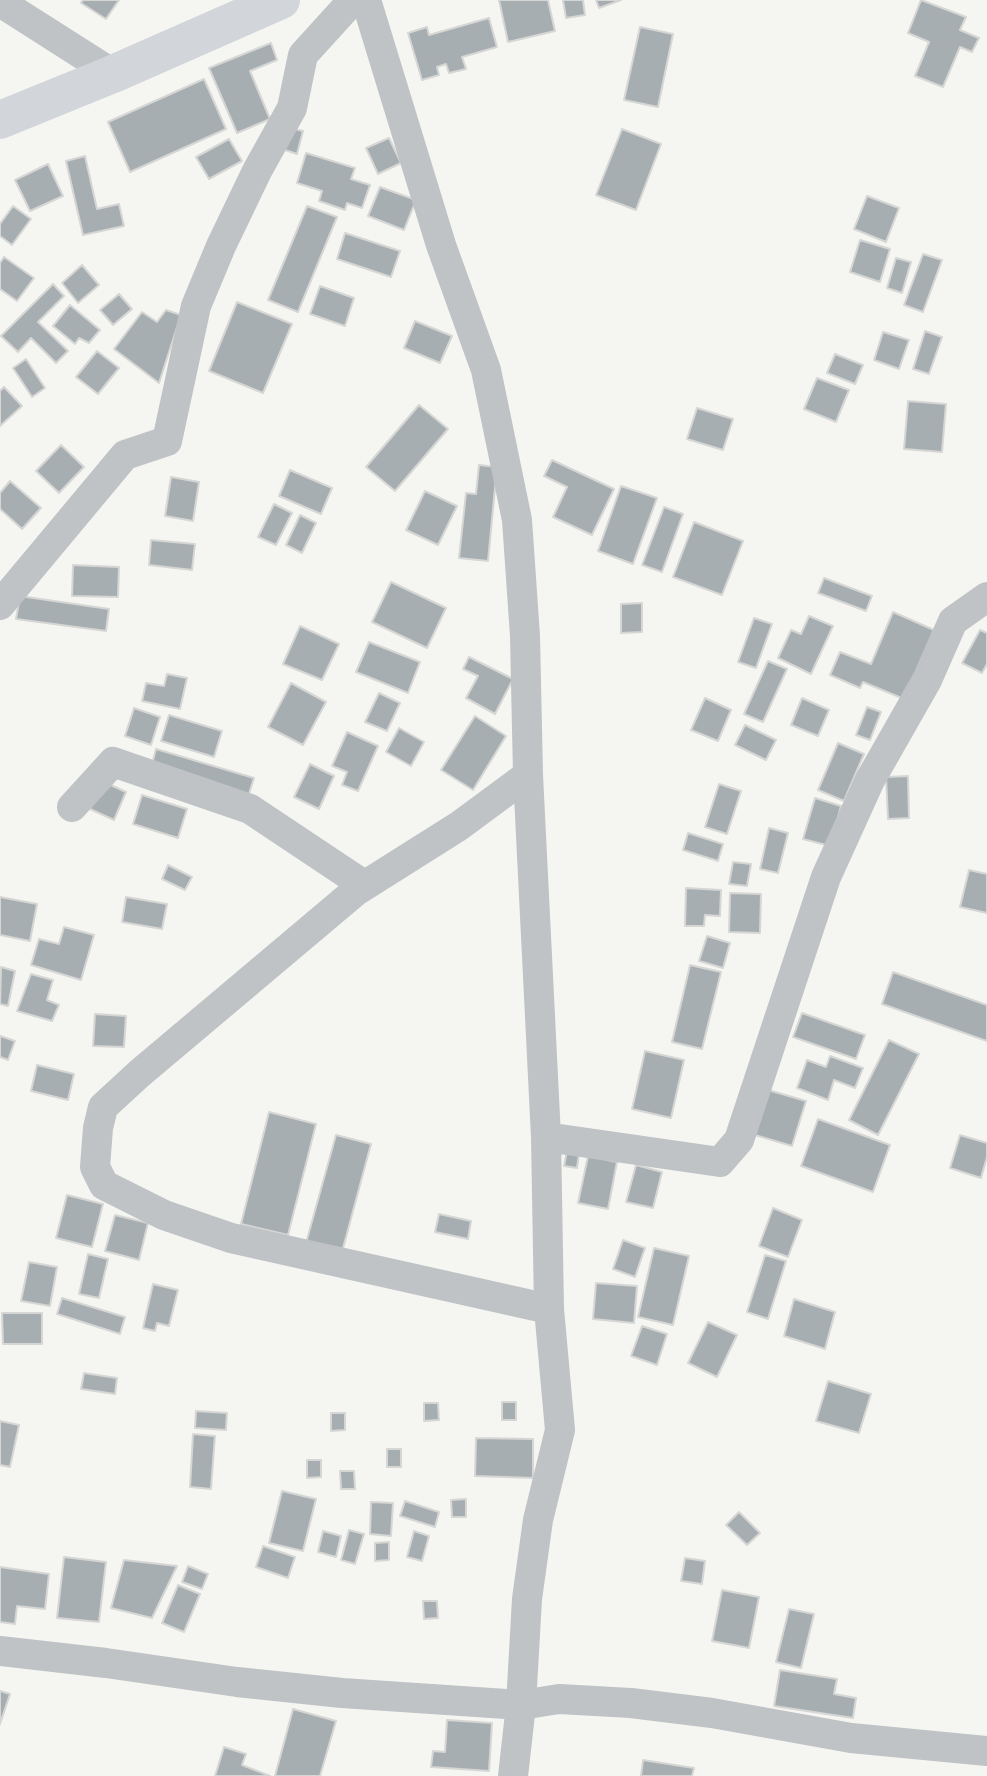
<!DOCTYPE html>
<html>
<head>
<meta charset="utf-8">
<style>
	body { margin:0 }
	canvas { display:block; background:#f5f5f2 }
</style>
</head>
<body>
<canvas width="987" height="1776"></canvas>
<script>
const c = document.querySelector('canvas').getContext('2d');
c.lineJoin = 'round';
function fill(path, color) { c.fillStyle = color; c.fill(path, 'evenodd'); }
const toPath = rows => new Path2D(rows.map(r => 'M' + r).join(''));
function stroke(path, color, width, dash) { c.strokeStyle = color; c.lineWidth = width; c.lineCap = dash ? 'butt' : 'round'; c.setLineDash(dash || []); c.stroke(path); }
const building = toPath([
	[83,0,119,0,106,19,81,3,83,0],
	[499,0,548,0,555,31,508,42,499,0],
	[563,0,583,0,585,15,566,18,563,0],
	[596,0,621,0,599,8,596,0],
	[921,0,966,17,960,30,979,38,972,52,960,47,943,87,915,76,929,42,908,33,921,0],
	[489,18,497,47,462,57,466,69,449,73,446,64,437,67,439,75,422,80,408,33,427,27,429,35,489,18],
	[640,27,673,34,658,107,624,100,640,27],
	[271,43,277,60,250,71,270,119,237,133,209,68,271,43],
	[204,79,226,129,130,172,108,122,204,79],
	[290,128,303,131,297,154,285,150,290,128],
	[622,129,661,144,636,210,596,195,622,129],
	[389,138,401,163,378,174,366,148,389,138],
	[229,139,242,161,209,179,196,157,229,139],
	[306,153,355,168,351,179,370,185,362,208,347,203,345,210,319,201,322,191,297,183,306,153],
	[85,156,97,209,119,204,124,226,83,235,66,161,85,156],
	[48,164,63,196,30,211,15,180,48,164],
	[380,187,416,200,404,230,368,216,380,187],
	[867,196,899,208,886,242,854,229,867,196],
	[13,206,31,219,12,245,0,236,0,224,13,206],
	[307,206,337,217,298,312,268,300,307,206],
	[345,233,400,251,391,277,337,259,345,233],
	[860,240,890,249,880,282,850,272,860,240],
	[923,254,942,260,923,312,904,305,923,254],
	[4,257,34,278,17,301,0,289,0,263,4,257],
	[896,258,911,262,902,293,887,288,896,258],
	[82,265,99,285,78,303,62,283,82,265],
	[53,284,64,296,38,322,68,351,56,363,31,338,18,352,1,336,53,284],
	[320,286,354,298,345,326,310,314,320,286],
	[119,294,132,309,113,325,100,310,119,294],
	[237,302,292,324,263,393,209,371,237,302],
	[70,305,100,330,89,343,79,338,75,344,53,326,70,305],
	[166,310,181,315,159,383,114,349,142,312,157,322,166,310],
	[415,321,452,336,440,363,404,348,415,321],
	[925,331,942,337,929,374,913,369,925,331],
	[883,332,909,340,899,369,874,360,883,332],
	[97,351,119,368,98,394,76,377,97,351],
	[835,354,863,365,855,384,827,373,835,354],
	[26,359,45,388,32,397,13,368,26,359],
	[817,378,849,390,836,422,804,409,817,378],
	[4,387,22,406,0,426,0,391,4,387],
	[908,401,946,404,942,452,904,449,908,401],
	[419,405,448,429,395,491,366,467,419,405],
	[697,408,733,419,723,450,687,439,697,408],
	[61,445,84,467,59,493,36,471,61,445],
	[552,460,614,489,592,535,553,517,567,487,544,476,552,460],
	[479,465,497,467,488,561,459,558,466,493,476,494,479,465],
	[290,470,332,488,321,514,279,496,290,470],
	[171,477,199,482,193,521,165,516,171,477],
	[10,481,41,508,22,529,0,509,0,493,10,481],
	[621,486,657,498,633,564,598,551,621,486],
	[425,491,457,506,438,545,406,530,425,491],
	[274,504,292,513,276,545,258,537,274,504],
	[664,507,683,514,662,572,642,565,664,507],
	[300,515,316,523,302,553,286,545,300,515],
	[694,522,743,541,722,595,673,577,694,522],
	[151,540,195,544,192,570,149,565,151,540],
	[73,565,119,567,118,597,72,596,73,565],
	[824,578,872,596,866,611,818,593,824,578],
	[391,582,446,608,427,648,372,622,391,582],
	[20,596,109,609,106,631,16,619,20,596],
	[642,603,642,632,621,633,621,604,642,603],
	[893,612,934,630,904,699,863,682,860,688,830,675,840,652,871,664,893,612],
	[809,616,833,626,811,674,778,658,791,630,801,634,809,616],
	[754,618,772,624,756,668,738,662,754,618],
	[300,626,339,644,322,680,283,664,300,626],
	[980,630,987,633,987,664,982,673,962,663,980,630],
	[369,642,420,662,408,693,356,672,369,642],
	[469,657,513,679,495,714,466,698,478,676,463,669,469,657],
	[768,661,787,669,763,722,744,714,768,661],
	[167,674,187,678,180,709,142,701,146,683,164,686,167,674],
	[291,683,326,702,303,745,268,727,291,683],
	[379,693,400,703,387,731,365,722,379,693],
	[705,698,731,710,718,741,691,730,705,698],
	[802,698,829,710,818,736,791,725,802,698],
	[867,707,881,712,870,740,856,735,867,707],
	[134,708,160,717,151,745,125,736,134,708],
	[169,715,222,731,214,757,161,741,169,715],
	[475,716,506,736,473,790,441,770,475,716],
	[745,725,776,740,766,760,735,745,745,725],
	[399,728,424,742,411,766,386,752,399,728],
	[347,732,378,746,358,791,342,785,347,772,332,766,347,732],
	[838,743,864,754,844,801,818,790,838,743],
	[156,749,254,778,248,797,151,768,156,749],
	[310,764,334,776,319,809,294,797,310,764],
	[908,776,909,818,888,819,886,777,908,776],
	[102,781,126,792,114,820,90,809,102,781],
	[719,784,741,791,727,834,705,827,719,784],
	[142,795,187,809,178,838,133,824,142,795],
	[815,798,841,806,830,846,803,839,815,798],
	[769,828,788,833,778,873,760,869,769,828],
	[688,833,723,844,718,861,683,850,688,833],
	[733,862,751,864,747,886,729,884,733,862],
	[168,865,192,877,185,890,162,879,168,865],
	[969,870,987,874,987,913,960,907,969,870],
	[686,888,721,890,720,916,705,915,704,926,685,926,686,888],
	[730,893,761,894,760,933,729,932,730,893],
	[0,897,37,904,30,941,0,935,0,897],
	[126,897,167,904,162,929,122,922,126,897],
	[64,927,94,935,81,980,31,965,39,939,59,944,64,927],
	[707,936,730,943,723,968,699,961,707,936],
	[690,965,721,972,702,1049,672,1042,690,965],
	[1,967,15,971,8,1006,0,1004,1,967],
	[893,972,987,1005,987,1041,882,1004,893,972],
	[31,974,53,980,47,1000,59,1005,52,1021,17,1011,31,974],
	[802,1013,865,1035,856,1059,793,1037,802,1013],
	[95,1014,126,1016,124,1047,93,1046,95,1014],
	[0,1036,15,1041,8,1060,0,1057,0,1036],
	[889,1040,919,1054,878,1135,849,1120,889,1040],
	[645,1051,684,1060,671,1118,632,1109,645,1051],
	[830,1056,863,1068,855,1088,834,1080,828,1100,797,1088,807,1060,826,1067,830,1056],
	[37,1065,74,1074,68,1100,31,1091,37,1065],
	[768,1090,806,1101,792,1146,755,1135,768,1090],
	[269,1112,316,1124,288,1235,241,1224,269,1112],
	[818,1119,890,1145,873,1192,801,1166,818,1119],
	[336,1135,371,1144,342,1252,306,1243,336,1135],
	[960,1135,987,1143,987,1157,981,1178,950,1168,960,1135],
	[567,1151,579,1154,577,1168,564,1166,567,1151],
	[588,1156,617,1162,608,1209,578,1203,588,1156],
	[636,1165,662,1172,653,1208,626,1202,636,1165],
	[67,1195,103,1204,92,1247,56,1238,67,1195],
	[773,1208,802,1220,788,1257,759,1246,773,1208],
	[439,1214,471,1221,468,1239,435,1232,439,1214],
	[115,1215,148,1223,139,1260,105,1251,115,1215],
	[623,1240,645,1248,635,1277,613,1269,623,1240],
	[654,1248,689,1256,673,1325,638,1317,654,1248],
	[88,1254,108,1259,99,1298,79,1294,88,1254],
	[765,1255,786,1261,768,1319,747,1312,765,1255],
	[29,1262,57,1267,50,1306,21,1301,29,1262],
	[596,1283,637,1286,634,1323,593,1319,596,1283],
	[153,1284,178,1290,169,1326,157,1323,155,1331,143,1328,153,1284],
	[62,1298,125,1317,120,1334,57,1314,62,1298],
	[794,1299,835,1312,825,1349,784,1336,794,1299],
	[2,1313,42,1313,42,1344,3,1344,2,1313],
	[708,1322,737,1335,717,1377,688,1363,708,1322],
	[642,1326,667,1334,657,1365,631,1356,642,1326],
	[84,1373,117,1378,115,1394,81,1389,84,1373],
	[828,1381,871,1394,859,1433,816,1421,828,1381],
	[502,1402,516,1402,516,1420,502,1420,502,1402],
	[424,1403,438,1403,439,1420,424,1421,424,1403],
	[196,1411,227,1413,226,1430,195,1428,196,1411],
	[331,1413,345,1413,345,1430,331,1431,331,1413],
	[0,1421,19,1425,10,1467,0,1465,0,1421],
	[193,1434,215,1436,211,1489,190,1487,193,1434],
	[476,1438,533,1439,533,1478,475,1476,476,1438],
	[387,1449,401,1449,401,1467,387,1467,387,1449],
	[307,1460,321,1460,321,1477,307,1478,307,1460],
	[340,1471,354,1471,355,1489,341,1489,340,1471],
	[282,1491,316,1499,303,1551,269,1543,282,1491],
	[466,1499,466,1517,452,1517,451,1500,466,1499],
	[405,1501,439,1512,435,1527,400,1516,405,1501],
	[371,1502,393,1503,391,1536,370,1534,371,1502],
	[739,1512,760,1533,747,1545,726,1525,739,1512],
	[349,1530,364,1534,355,1564,341,1560,349,1530],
	[323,1531,341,1536,336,1557,318,1552,323,1531],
	[414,1531,429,1536,422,1561,407,1557,414,1531],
	[389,1542,389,1560,375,1561,375,1543,389,1542],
	[263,1546,295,1557,288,1578,256,1567,263,1546],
	[64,1557,106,1562,99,1622,57,1618,64,1557],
	[685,1558,705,1561,702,1584,681,1581,685,1558],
	[124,1560,177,1566,152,1618,111,1608,124,1560],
	[188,1566,208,1574,202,1589,182,1582,188,1566],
	[0,1567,49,1574,45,1609,17,1606,15,1624,0,1622,0,1567],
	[178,1585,200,1594,184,1632,162,1623,178,1585],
	[722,1590,759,1597,749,1648,712,1641,722,1590],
	[423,1601,437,1601,438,1618,424,1619,423,1601],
	[789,1609,814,1614,801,1668,776,1662,789,1609],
	[780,1670,837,1679,834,1694,856,1698,853,1718,774,1706,780,1670],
	[0,1691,10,1694,0,1724,0,1691],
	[293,1709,336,1721,320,1776,275,1776,293,1709],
	[447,1720,492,1723,489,1771,431,1767,433,1751,445,1752,447,1720],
	[224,1747,246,1754,242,1765,270,1776,215,1776,224,1747],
	[643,1760,694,1768,692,1776,641,1776,643,1760]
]);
fill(building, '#a7aeb2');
stroke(building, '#d6d7d5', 2);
stroke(toPath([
	[366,0,441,245,486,370,517,520,525,636,528,775,546,1137,549,1309,560,1430,538,1520,527,1599,521,1705,513,1776],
	[0,2,113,74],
	[0,605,125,455,167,441,196,306,221,246,257,171,292,108,303,55,353,0],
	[528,775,459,826,356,891,140,1073,103,1107,98,1128,95,1167,104,1185,164,1215,231,1238,549,1309],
	[72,807,113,762,250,809,364,885],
	[546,1137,720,1162,739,1140,826,877,870,780,927,680,953,621,987,597],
	[0,1651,106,1663,237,1682,342,1693,521,1705,559,1699,631,1703,712,1713,851,1738,987,1751]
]), '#bfc3c6', 30);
stroke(toPath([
	[0,120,113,74,281,0]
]), '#d2d6da', 38);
</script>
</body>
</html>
